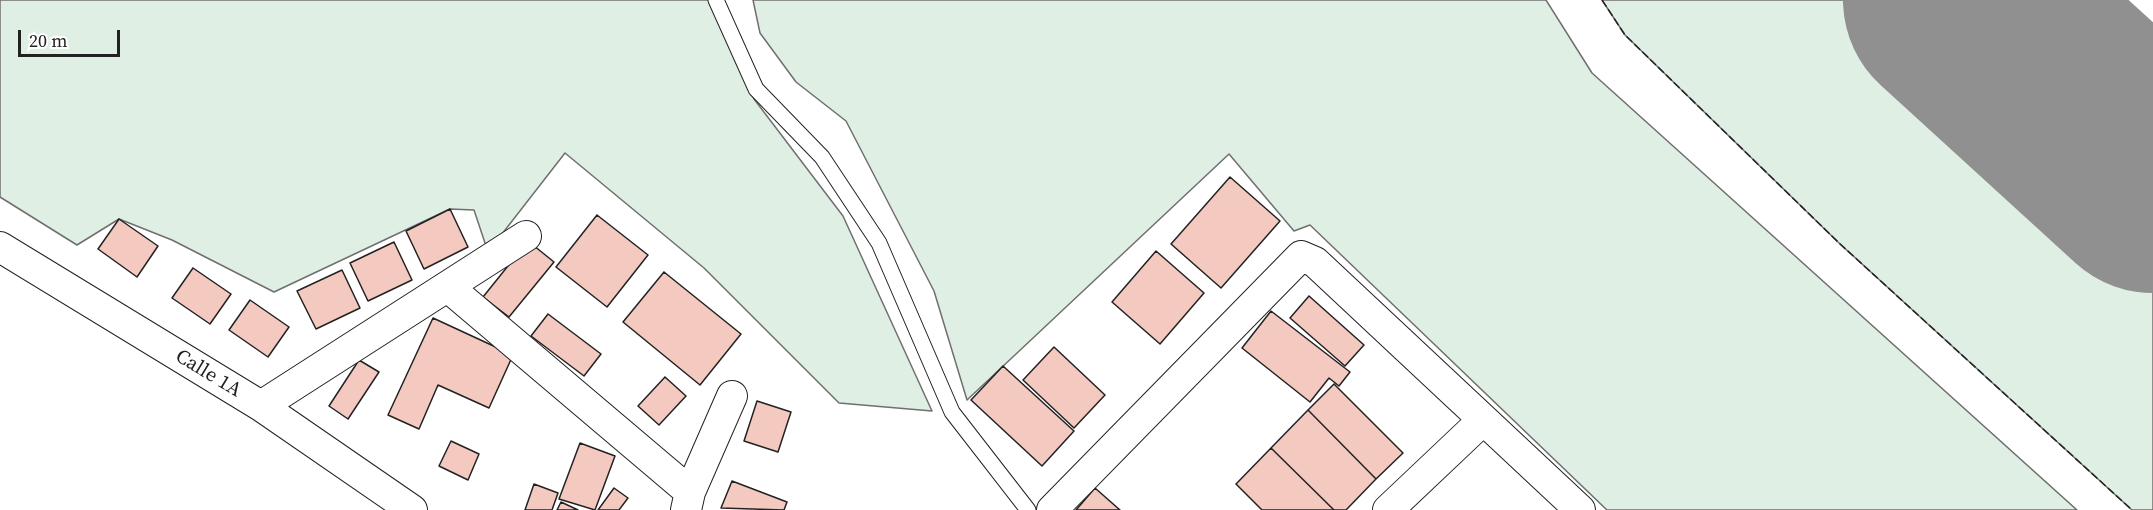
<!DOCTYPE html>
<html>
<head>
<meta charset="utf-8">
<style>
	body { margin:0 }
	#map { position:relative; width:2153px; height:510px; overflow:hidden; background:#fff; font-family:"Source Serif 4",serif }
	canvas { display:block }
	.scale { position:absolute; left:18px; top:30px; width:102px; height:27px; box-sizing:border-box; border:3px solid #222; border-top:0; padding-left:8px; font-size:18px; line-height:21px; white-space:nowrap; color:#222; -webkit-text-stroke:4px #fff; paint-order:stroke }
</style>
</head>
<body>
<div id="map">
<canvas width="2153" height="510"></canvas>
<div class="scale">20 m</div>
</div>
<script>
const c = document.querySelector('canvas').getContext('2d');
c.lineJoin = 'round';
function fill(path, color) { c.fillStyle = color; c.fill(path, 'evenodd'); }
const toPath = rows => new Path2D(rows.map(r => 'M' + r).join(''));
function stroke(path, color, width, dash) { c.strokeStyle = color; c.lineWidth = width; c.lineCap = dash ? 'butt' : 'round'; c.setLineDash(dash || []); c.stroke(path); }
function write(font, color, halo, rows, align = 'center') {
  c.font = font + ' "Source Serif 4",serif'; c.lineWidth = 4.5; c.setLineDash([]); c.textBaseline = 'middle'; c.strokeStyle = halo; c.fillStyle = color; for (const [text, x, y, turn = 0] of rows) {
    c.save(); c.translate(x, y); c.rotate((+turn || 0) * Math.PI / 180); c.textAlign = isNaN(turn) ? turn : align; if (halo) c.strokeText(text, 0, 0); c.fillText(text, 0, 0); c.restore();
  }
}
const green = toPath([
	[0,0,713,0,754,99,843,216,932,411,839,403,704,268,565,153,488,252,474,210,450,209,274,292,172,240,119,219,77,245,0,197,0,0],
	[753,0,1546,0,1592,73,2077,510,1607,510,1310,225,1294,231,1229,154,967,400,934,291,846,121,796,82,760,33,753,0],
	[1602,0,1929,0,2153,205,2153,510,2132,510,1839,243,1625,35,1602,0]
]);
fill(green, '#e0efe3');
stroke(green, '#6f6f6f', 1.5);
stroke(toPath([
	[1958,0,2153,178]
]), '#909090', 230);
const building = toPath([
	[1230,177,1280,221,1221,288,1171,244,1230,177],
	[450,209,468,247,424,269,406,231,450,209],
	[597,215,648,255,607,307,556,267,597,215],
	[119,219,158,246,137,277,98,249,119,219],
	[528,241,554,262,509,317,483,297,528,241],
	[394,242,412,280,368,301,350,263,394,242],
	[1156,251,1204,293,1160,344,1112,302,1156,251],
	[193,268,231,294,210,324,172,298,193,268],
	[342,270,360,308,316,329,297,291,342,270],
	[664,272,741,334,700,385,623,322,664,272],
	[1309,296,1364,345,1345,366,1290,318,1309,296],
	[250,300,289,327,268,357,229,330,250,300],
	[1271,311,1350,372,1339,386,1329,378,1310,402,1242,348,1271,311],
	[548,314,601,354,584,376,531,336,548,314],
	[433,318,513,355,489,408,438,385,419,429,388,415,433,318],
	[1054,347,1105,395,1074,428,1023,380,1054,347],
	[359,360,379,372,348,419,329,406,359,360],
	[1003,366,1074,431,1042,466,971,400,1003,366],
	[665,377,686,396,659,425,638,406,665,377],
	[1334,384,1403,453,1376,479,1308,410,1334,384],
	[757,401,791,412,778,452,744,441,757,401],
	[1308,410,1376,479,1346,510,1334,510,1271,448,1308,410],
	[451,441,479,454,468,480,439,466,451,441],
	[580,443,615,456,595,510,559,499,580,443],
	[1271,448,1334,510,1262,510,1236,484,1271,448],
	[732,481,787,502,784,510,721,508,732,481],
	[534,484,558,493,552,510,525,510,534,484],
	[614,488,628,498,619,510,598,510,614,488],
	[1095,488,1120,510,1076,510,1095,488],
	[561,502,578,510,557,510,561,502]
]);
fill(building, '#f3c9c0');
stroke(building, '#222', 1.5);
const lane = toPath([
	[716,0,756,89,822,157,879,243,952,412,1028,510]
]);
const street = toPath([
	[0,247,261,406,412,510],
	[448,287,690,492],
	[261,406,526,236],
	[686,510,690,492,732,396],
	[1052,510,1301,256,1315,262,1580,510],
	[1388,510,1482,421]
]);
stroke(lane, '#222', 17);
stroke(street, '#222', 32);
stroke(lane, '#fff', 15);
stroke(street, '#fff', 30);
stroke(toPath([
	[1602,0,1625,35,1839,243,2132,510]
]), '#222', 1.5, [8, 3]);
write('20px', '#222', '#fff', [
	["Calle 1A",208,374,31]
]);
</script>
</body>
</html>
